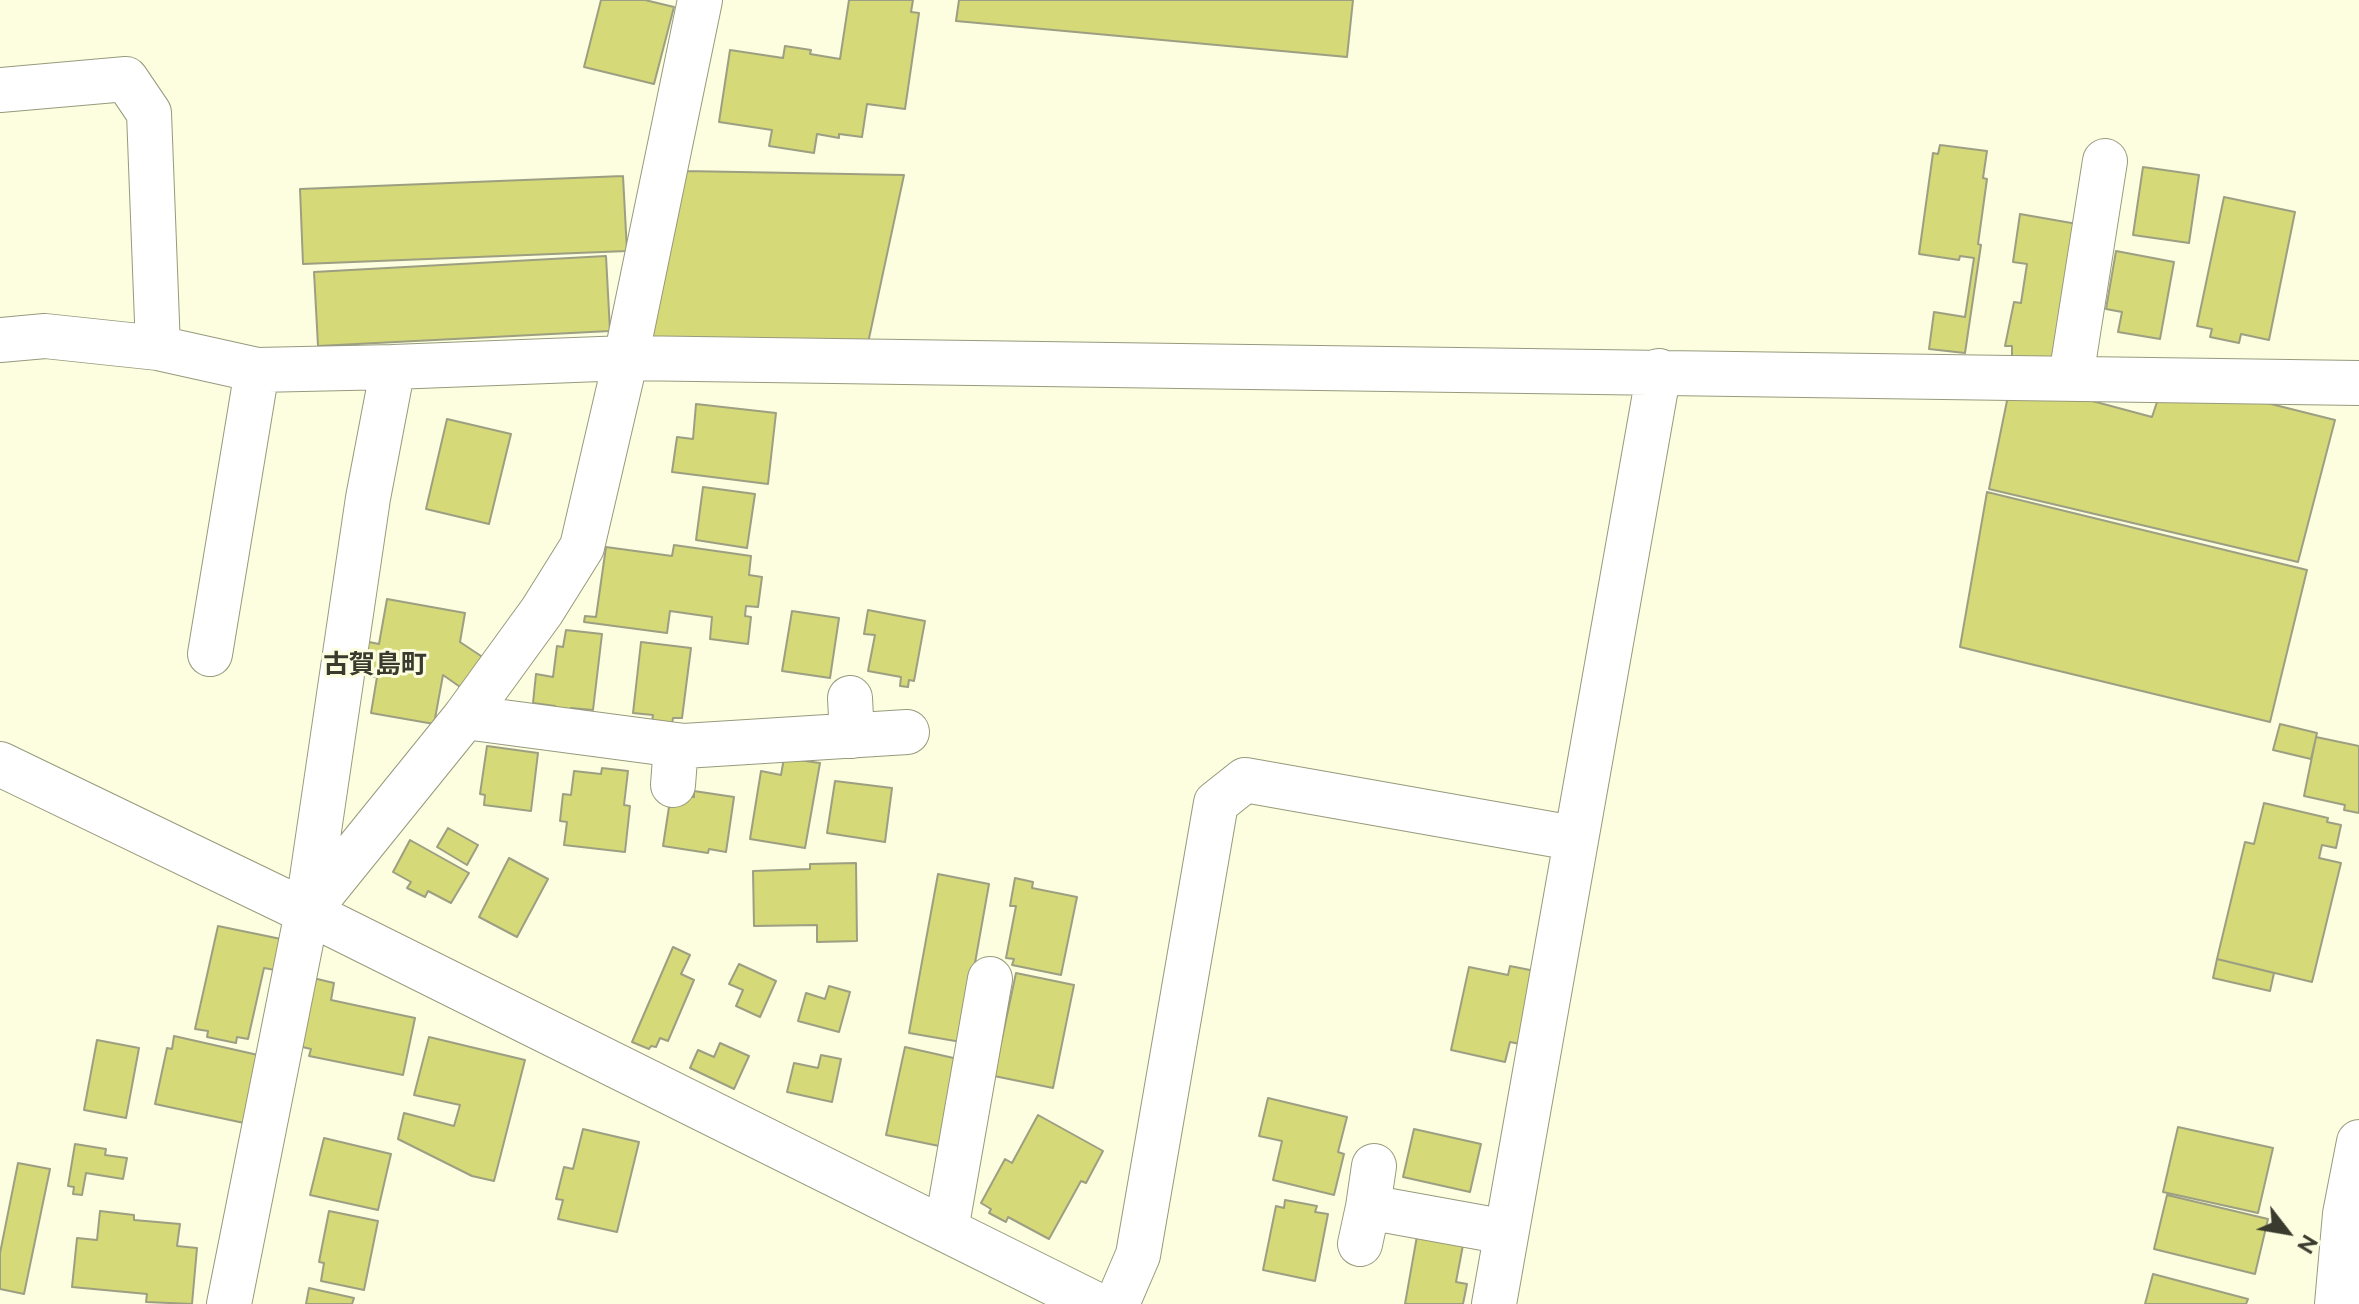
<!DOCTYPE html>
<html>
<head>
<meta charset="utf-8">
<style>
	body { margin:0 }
	#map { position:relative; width:2359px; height:1304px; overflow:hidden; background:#fcfedf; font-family:Raleway,sans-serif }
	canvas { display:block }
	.north { position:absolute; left:2247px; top:1192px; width:80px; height:80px; -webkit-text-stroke:6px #fcfedf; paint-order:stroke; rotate:121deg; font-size:22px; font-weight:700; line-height:32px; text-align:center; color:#3a3b2e }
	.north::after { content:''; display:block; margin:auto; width:28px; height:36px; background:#3a3b2e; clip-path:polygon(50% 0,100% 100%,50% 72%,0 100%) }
</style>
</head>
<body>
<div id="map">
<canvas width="2359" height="1304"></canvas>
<div class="north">N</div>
</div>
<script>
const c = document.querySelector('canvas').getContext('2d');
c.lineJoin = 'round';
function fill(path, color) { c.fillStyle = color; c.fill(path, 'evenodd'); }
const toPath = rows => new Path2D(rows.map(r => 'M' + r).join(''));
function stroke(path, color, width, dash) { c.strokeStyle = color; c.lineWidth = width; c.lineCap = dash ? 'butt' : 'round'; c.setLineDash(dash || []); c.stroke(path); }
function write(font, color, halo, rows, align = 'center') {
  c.font = font + ' Raleway,"Noto Sans JP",sans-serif'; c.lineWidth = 6; c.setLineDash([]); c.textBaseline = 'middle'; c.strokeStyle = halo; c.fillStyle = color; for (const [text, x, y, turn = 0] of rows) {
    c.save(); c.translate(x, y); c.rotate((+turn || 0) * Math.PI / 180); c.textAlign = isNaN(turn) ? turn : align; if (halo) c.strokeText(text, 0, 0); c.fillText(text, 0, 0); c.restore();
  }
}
const building = toPath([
	[601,0,645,0,674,7,654,84,584,67,601,0],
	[849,0,913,0,911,12,919,13,905,109,867,104,862,137,839,134,839,138,817,134,814,153,769,146,772,130,719,122,730,50,783,58,785,46,811,50,810,54,840,59,849,0],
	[959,0,1353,0,1347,57,956,21,959,0],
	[1940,145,1987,151,1983,178,1987,179,1978,244,1981,245,1965,353,1929,349,1934,312,1965,317,1974,258,1960,256,1959,260,1919,254,1933,153,1938,154,1940,145],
	[2143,167,2199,175,2189,243,2133,235,2143,167],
	[684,171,904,175,868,343,647,339,684,171],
	[623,176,627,251,303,264,300,189,623,176],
	[2224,197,2295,212,2269,340,2241,334,2239,343,2210,337,2212,329,2197,326,2224,197],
	[2020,214,2083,225,2056,359,2012,358,2012,346,2005,346,2014,302,2021,303,2027,264,2013,262,2020,214],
	[2116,251,2174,262,2160,339,2118,332,2122,312,2106,309,2116,251],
	[606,256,610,331,318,346,314,272,606,256],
	[2161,390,2219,391,2335,420,2298,562,1989,489,2009,391,2055,391,2152,417,2161,390],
	[696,404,776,413,768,484,672,472,677,437,693,439,696,404],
	[447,419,511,434,489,524,426,509,447,419],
	[703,487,755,494,747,548,696,540,703,487],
	[1987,492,2307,570,2270,722,1960,647,1987,492],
	[674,545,751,556,749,575,762,577,758,607,746,606,745,616,751,617,748,644,710,639,712,617,670,611,667,633,584,622,585,616,596,617,606,547,672,556,674,545],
	[387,599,465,613,460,642,484,658,463,689,443,675,434,724,371,713,377,677,358,674,364,641,379,644,387,599],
	[868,610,925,621,914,681,909,680,908,687,900,686,901,677,868,671,875,635,864,634,868,610],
	[792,611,839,618,830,678,782,671,792,611],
	[566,630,602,634,593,710,571,708,571,713,554,711,555,706,533,703,536,674,553,677,557,646,563,647,566,630],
	[641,642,691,648,682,718,673,718,672,724,652,722,653,715,633,713,641,642],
	[2280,724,2317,733,2311,759,2273,750,2280,724],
	[2316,737,2359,746,2359,813,2344,810,2345,805,2304,796,2316,737],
	[487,746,538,753,531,811,484,805,485,795,480,794,487,746],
	[784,758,820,763,805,848,750,839,761,771,781,775,784,758],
	[602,768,628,771,624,805,630,806,625,852,564,845,567,822,560,821,563,794,571,795,574,771,601,774,602,768],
	[835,781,892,788,885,842,827,833,835,781],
	[694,791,734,797,726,852,709,849,708,853,663,846,671,794,694,797,694,791],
	[2264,803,2328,818,2327,822,2341,825,2336,848,2322,845,2319,858,2341,863,2312,982,2217,959,2245,842,2254,844,2264,803],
	[448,828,478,845,467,865,437,847,448,828],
	[410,840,469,873,451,903,428,891,425,897,407,888,411,882,393,872,410,840],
	[509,858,548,879,517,937,479,917,509,858],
	[856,863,857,941,817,942,817,925,754,926,753,871,810,869,810,864,856,863],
	[938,874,989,884,961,1042,909,1033,938,874],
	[1015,878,1033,882,1032,888,1077,897,1061,975,1012,965,1014,959,1006,958,1016,906,1010,906,1015,878],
	[218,926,281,939,275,970,264,968,248,1039,237,1037,236,1043,207,1037,208,1031,195,1029,218,926],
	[673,947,690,955,681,974,694,980,668,1041,660,1038,656,1047,651,1046,649,1049,632,1042,673,947],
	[2217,959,2274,973,2270,991,2213,978,2217,959],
	[739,964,776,981,760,1017,736,1006,743,990,729,984,739,964],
	[1510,966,1535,971,1520,1044,1510,1042,1505,1062,1451,1050,1469,967,1508,975,1510,966],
	[1016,973,1074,985,1053,1088,994,1076,1016,973],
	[313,978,334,983,331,1000,415,1018,403,1075,309,1056,311,1049,298,1046,313,978],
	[829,986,850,992,839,1032,798,1021,806,993,825,999,829,986],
	[174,1036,258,1055,244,1123,155,1104,167,1048,172,1049,174,1036],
	[429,1037,525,1060,494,1181,472,1176,398,1139,404,1113,454,1126,460,1105,414,1095,429,1037],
	[97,1040,139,1048,126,1118,84,1110,97,1040],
	[720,1043,749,1056,734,1089,690,1068,698,1050,714,1057,720,1043],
	[905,1047,958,1059,939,1146,886,1135,905,1047],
	[821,1055,841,1059,832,1102,787,1092,794,1063,818,1068,821,1055],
	[1268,1098,1347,1117,1338,1152,1344,1154,1334,1195,1273,1180,1282,1141,1259,1136,1268,1098],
	[1038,1115,1103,1151,1086,1183,1081,1181,1049,1239,1008,1217,1006,1222,989,1213,991,1209,981,1203,1005,1159,1012,1163,1038,1115],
	[2178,1127,2273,1148,2258,1213,2163,1192,2178,1127],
	[583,1129,639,1142,617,1232,558,1219,563,1200,556,1199,564,1167,573,1169,583,1129],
	[1414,1129,1481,1144,1470,1192,1403,1177,1414,1129],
	[324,1138,391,1154,378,1210,310,1195,324,1138],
	[75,1144,106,1149,105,1155,127,1158,123,1179,86,1173,82,1195,73,1194,74,1187,68,1186,75,1144],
	[18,1163,50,1169,24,1294,0,1289,0,1253,18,1163],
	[2167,1195,2268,1219,2255,1274,2154,1249,2167,1195],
	[1285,1200,1317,1206,1315,1212,1328,1214,1315,1281,1263,1270,1276,1206,1284,1208,1285,1200],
	[100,1211,134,1215,134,1220,180,1224,177,1246,197,1248,192,1304,146,1302,147,1294,72,1287,77,1238,97,1240,100,1211],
	[329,1211,378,1221,364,1290,321,1281,324,1263,319,1262,329,1211],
	[1417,1236,1463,1245,1456,1282,1467,1284,1463,1304,1405,1304,1417,1236],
	[2153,1274,2248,1299,2246,1304,2145,1304,2153,1274],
	[309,1288,354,1298,352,1304,306,1304,309,1288]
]);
fill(building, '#d5d977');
stroke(building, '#9d9f82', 2);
const minor = toPath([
	[0,90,126,79,149,113,158,348],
	[0,340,45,336,158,348,257,370],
	[2071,377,2105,161],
	[210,654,257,370,393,367],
	[850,698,852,736],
	[465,717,684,746,907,732],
	[0,764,307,912,1095,1304],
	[673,785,676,745],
	[309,910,465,717,542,611,582,547,626,358,700,0],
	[1368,1207,1374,1166],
	[946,1230,990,979],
	[1360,1244,1368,1207,1506,1232],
	[229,1304,307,912,368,498,393,367,626,358,2359,383],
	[1117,1304,1138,1255,1216,803,1245,780,1556,835],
	[1494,1304,1659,371],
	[2337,1304,2345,1214,2359,1142]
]);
stroke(minor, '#979a7d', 46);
stroke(minor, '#fff', 44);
write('bold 26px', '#3a3b2e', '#fcfedf', [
	["古賀島町",375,665]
]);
</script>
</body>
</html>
